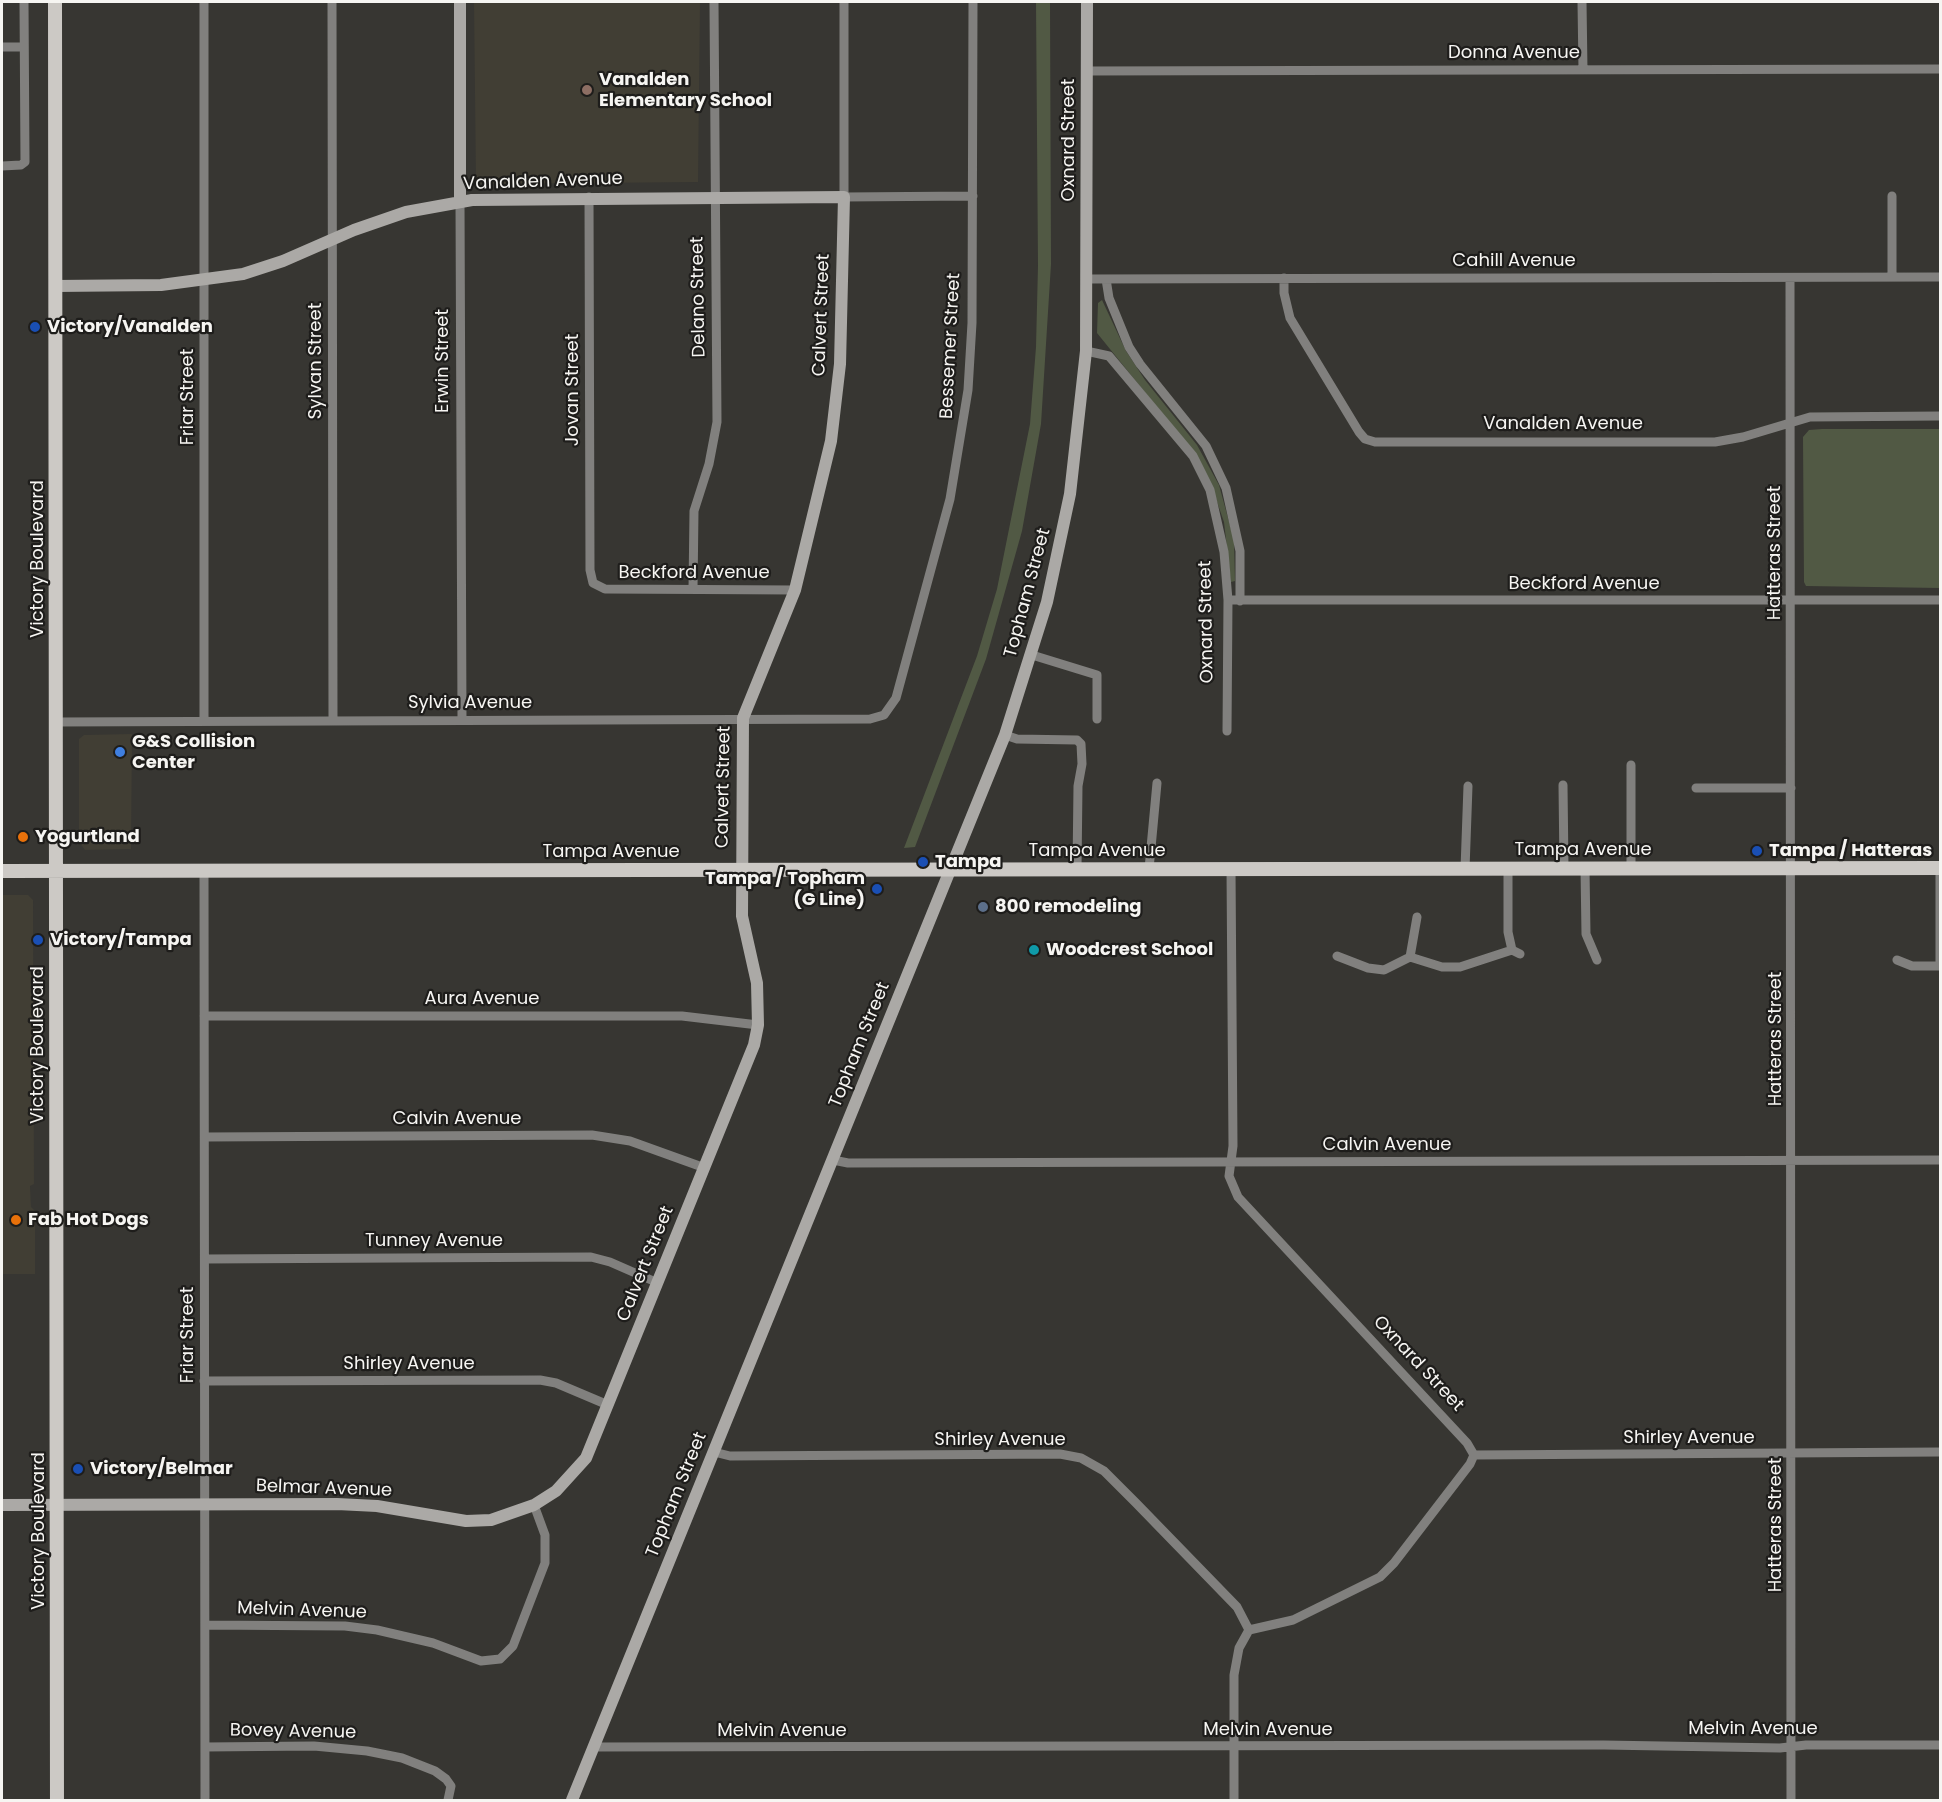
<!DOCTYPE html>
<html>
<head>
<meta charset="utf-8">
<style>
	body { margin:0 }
	#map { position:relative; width:1942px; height:1802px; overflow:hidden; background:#373632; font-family:Poppins,sans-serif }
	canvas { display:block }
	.frame { position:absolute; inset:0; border:3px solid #f6f5f2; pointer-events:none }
</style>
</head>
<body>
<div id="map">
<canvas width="1942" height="1802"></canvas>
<div class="frame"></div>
</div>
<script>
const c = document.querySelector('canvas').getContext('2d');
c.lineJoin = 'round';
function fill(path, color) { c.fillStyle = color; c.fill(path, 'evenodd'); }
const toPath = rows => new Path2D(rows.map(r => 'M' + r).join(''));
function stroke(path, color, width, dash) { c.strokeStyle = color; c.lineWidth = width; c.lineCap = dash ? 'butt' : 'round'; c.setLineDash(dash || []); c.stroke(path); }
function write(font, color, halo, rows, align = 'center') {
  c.font = font + ' Poppins,sans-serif'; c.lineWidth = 4.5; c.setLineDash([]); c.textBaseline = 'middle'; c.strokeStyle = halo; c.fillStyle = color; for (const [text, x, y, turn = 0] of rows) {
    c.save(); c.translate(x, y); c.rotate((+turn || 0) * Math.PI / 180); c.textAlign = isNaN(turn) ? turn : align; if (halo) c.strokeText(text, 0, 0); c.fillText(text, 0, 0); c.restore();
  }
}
fill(toPath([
	[474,2,700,2,698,182,476,184],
	[132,734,131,849,85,850,79,842,79,739,84,735],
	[2,895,28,895,33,900,34,1184,30,1186,31,1207,35,1211,35,1274,2,1274]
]), '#413e34');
fill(toPath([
	[1036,2,1050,2,1051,264,1041,424,1022,531,986,659,915,847,904,848,977,656,997,589,1030,424,1036,347,1038,266],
	[1102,300,1126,351,1145,380,1197,445,1219,485,1234,540,1235,581,1231,582,1224,522,1215,496,1195,454,1097,333,1098,303],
	[1822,429,1940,429,1940,588,1806,586,1804,582,1803,437,1809,430]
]), '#515944');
stroke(toPath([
	[332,2,333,720],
	[844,2,844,197,973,196],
	[1582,2,1583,70],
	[2,47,24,47],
	[1087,71,1940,69],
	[2,166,21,165,25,162,24,2],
	[1892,196,1892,277],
	[589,197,590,570,593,583,605,589,795,590],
	[460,202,462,720],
	[1284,278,1284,293,1290,318,1359,432,1365,439,1375,442,1715,442,1743,437,1810,417,1940,416],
	[1790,278,1791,1800],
	[1088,279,1940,277],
	[1106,279,1109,298,1129,347,1140,364,1206,446,1226,488,1240,551,1240,601],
	[1086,351,1109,356,1193,456,1210,490,1224,552,1228,600,1227,731],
	[693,589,694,511,709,464,717,422,714,2],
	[1228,600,1940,600],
	[1032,655,1097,675,1097,719],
	[204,720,204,2],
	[57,722,870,719,884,715,896,698,950,499,968,390,972,323,973,2],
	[1005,735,1017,739,1077,740,1081,744,1082,764,1078,786,1077,869],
	[1631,765,1631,869],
	[1563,785,1564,868],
	[1696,788,1791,788],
	[1508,868,1508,932,1512,950,1520,954],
	[1940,868,1940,966],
	[1149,869,1157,783],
	[1231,869,1233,1146,1229,1176,1238,1197,1467,1443,1474,1455],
	[1465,869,1468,786],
	[1585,869,1586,934,1597,960],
	[204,871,205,1800],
	[1337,956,1368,968,1384,970,1410,957,1442,967,1460,967,1512,950],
	[1410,957,1417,917],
	[1897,960,1912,966,1940,966],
	[204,1016,682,1016,758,1025],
	[205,1137,592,1135,630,1141,705,1168],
	[833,1160,848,1163,1940,1160],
	[205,1259,591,1257,610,1262,658,1283],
	[204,1381,540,1380,556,1383,608,1405],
	[714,1452,730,1456,1060,1454,1081,1458,1104,1471,1136,1503,1237,1607,1249,1630],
	[1474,1455,1940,1452],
	[205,1625,345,1626,377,1630,433,1643,481,1661,500,1659,513,1646,545,1563,545,1535,534,1505],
	[205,1747,314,1746,367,1751,402,1758,435,1771,446,1779,451,1786,448,1800],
	[594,1747,1604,1745,1780,1748,1806,1745,1940,1745],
	[1234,1800,1234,1675,1239,1648,1249,1630,1293,1620,1380,1577,1394,1563,1470,1464,1474,1455]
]), '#81807e', 9);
stroke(toPath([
	[460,202,460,2],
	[2,1505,337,1504,377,1506,466,1521,491,1520,534,1505,556,1491,586,1458,754,1045,758,1025,757,983,742,916,743,718,795,590,831,441,840,364,844,197,472,200,406,212,354,230,283,261,243,274,161,285,55,286],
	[572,1800,1005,735,1047,602,1070,494,1086,351,1087,2]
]), '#aba9a6', 12);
stroke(toPath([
	[55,2,57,1800],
	[2,871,1940,868]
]), '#ccc9c5', 14);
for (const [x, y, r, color] of [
	[587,90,6,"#8d6e63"],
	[35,327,6,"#1a4fb4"],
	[120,752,6,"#3f7fe0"],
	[23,837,6,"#e8710a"],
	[1757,851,6,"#1a4fb4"],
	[923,862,6,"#1a4fb4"],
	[877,889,6,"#1a4fb4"],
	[983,907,6,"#5c6f8a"],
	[38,940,6,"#1a4fb4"],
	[1034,950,6,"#0f9aa8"],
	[16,1220,6,"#e8710a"],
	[78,1469,6,"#1a4fb4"]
]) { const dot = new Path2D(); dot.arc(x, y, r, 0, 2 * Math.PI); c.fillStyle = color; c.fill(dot); stroke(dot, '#1e1d1b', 2); }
write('18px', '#f6f5f2', '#1e1d1b', [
	["Donna Avenue",1514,53],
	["Oxnard Street",1069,140,-90],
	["Vanalden Avenue",543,182,-2],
	["Cahill Avenue",1514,261],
	["Delano Street",699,297,-91],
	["Calvert Street",822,315,-88],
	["Bessemer Street",951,346,-87],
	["Sylvan Street",316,361,-90],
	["Erwin Street",443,361,-90],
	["Jovan Street",573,390,-90],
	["Friar Street",188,397,-90],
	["Vanalden Avenue",1563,424],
	["Hatteras Street",1775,553,-90],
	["Victory Boulevard",38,559,-90],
	["Beckford Avenue",694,573],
	["Beckford Avenue",1584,584],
	["Topham Street",1028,593,-75],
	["Oxnard Street",1207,622,-91],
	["Sylvia Avenue",470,703],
	["Calvert Street",724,787,-89],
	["Tampa Avenue",1583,850],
	["Tampa Avenue",1097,851],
	["Tampa Avenue",611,852],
	["Aura Avenue",482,999],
	["Hatteras Street",1776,1039,-90],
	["Victory Boulevard",38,1045,-90],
	["Topham Street",860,1045,-68],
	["Calvin Avenue",457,1119],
	["Calvin Avenue",1387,1145],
	["Tunney Avenue",434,1241],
	["Calvert Street",646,1264,-68],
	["Friar Street",188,1335,-90],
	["Shirley Avenue",409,1364],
	["Oxnard Street",1418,1364,47],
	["Shirley Avenue",1689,1438],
	["Shirley Avenue",1000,1440],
	["Belmar Avenue",324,1489,2],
	["Topham Street",677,1495,-68],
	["Hatteras Street",1776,1525,-90],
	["Victory Boulevard",39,1531,-90],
	["Melvin Avenue",302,1611,2],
	["Melvin Avenue",1753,1729],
	["Melvin Avenue",1268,1730],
	["Melvin Avenue",782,1731],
	["Bovey Avenue",293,1732,1]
]);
write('bold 18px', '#f6f5f2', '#1e1d1b', [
	["Vanalden",599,80],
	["Elementary School",599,101],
	["Victory/Vanalden",47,327],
	["G&S Collision",132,742],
	["Center",132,763],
	["Yogurtland",35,837],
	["Tampa / Hatteras",1769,851],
	["Tampa",935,862],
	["Tampa / Topham",865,879,"right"],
	["(G Line)",865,900,"right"],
	["800 remodeling",995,907],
	["Victory/Tampa",50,940],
	["Woodcrest School",1046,950],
	["Fab Hot Dogs",28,1220],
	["Victory/Belmar",90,1469]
], 'left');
</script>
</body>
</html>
